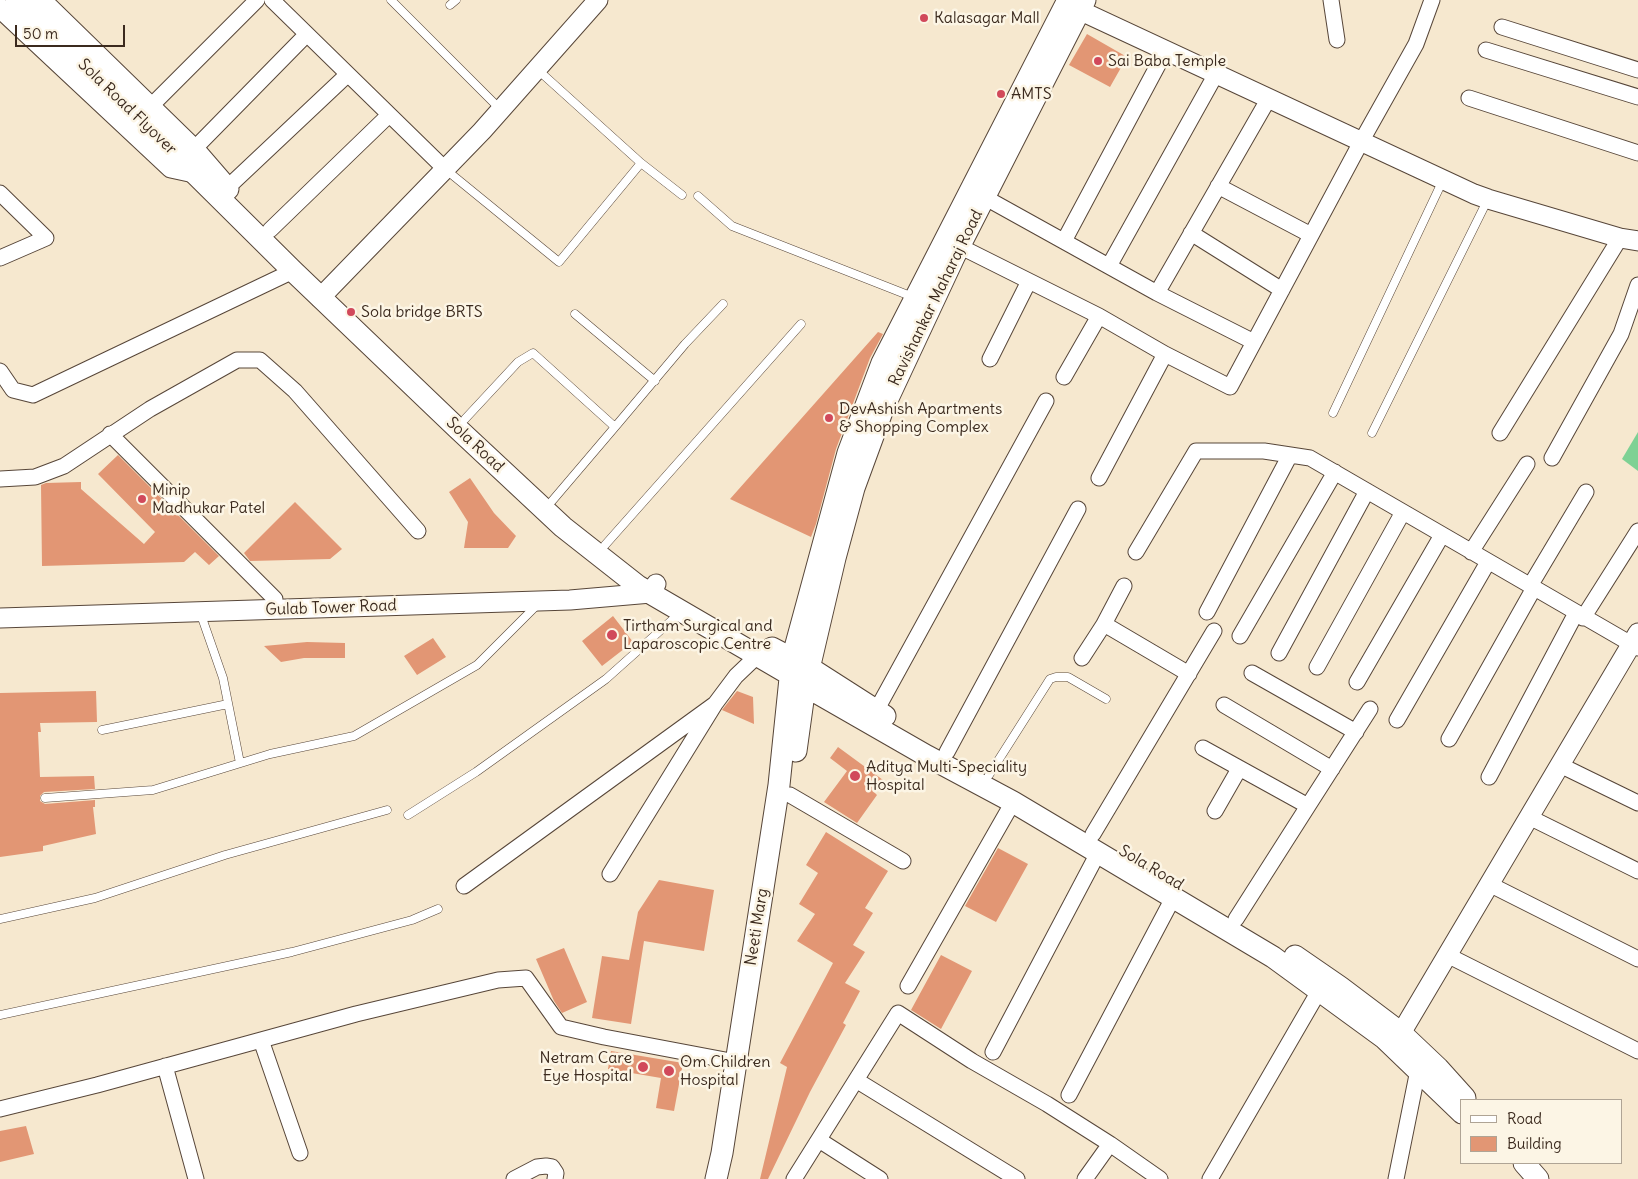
<!DOCTYPE html>
<html>
<head>
<meta charset="utf-8">
<style>
	body { margin:0 }
	#map { position:relative; width:1638px; height:1179px; overflow:hidden; background:#f6e8cf; font-family:Delius,sans-serif }
	canvas { display:block }
	.legend { position:absolute; left:1460px; top:1099px; width:162px; height:65px; box-sizing:border-box; background:#fcf5e5; border:1px solid #afa495; margin:0; padding:6px 9px; list-style:none; font-size:15px; color:#3b2a1e }
	.legend li { display:flex; align-items:center; gap:10px; height:25px }
	.legend b { width:25px; border:1px solid #afa495 }
	.scale { position:absolute; left:15px; top:25px; width:110px; height:22px; box-sizing:border-box; border:2px solid #3b2a1e; border-top:0; padding-left:6px; font-size:15px; line-height:18px; white-space:nowrap; color:#3b2a1e; -webkit-text-stroke:4px #fcf5e5; paint-order:stroke }
</style>
</head>
<body>
<div id="map">
<canvas width="1638" height="1179"></canvas>
<ul class="legend">
<li><b style="height:6px;background:#fff"></b>Road</li>
<li><b style="height:14px;background:#e29674"></b>Building</li>
</ul>
<div class="scale">50 m</div>
</div>
<script>
const c = document.querySelector('canvas').getContext('2d');
c.lineJoin = 'round';
function fill(path, color) { c.fillStyle = color; c.fill(path, 'evenodd'); }
const toPath = rows => new Path2D(rows.map(r => 'M' + r).join(''));
function stroke(path, color, width, dash) { c.strokeStyle = color; c.lineWidth = width; c.lineCap = dash ? 'butt' : 'round'; c.setLineDash(dash || []); c.stroke(path); }
function write(font, color, halo, rows, align = 'center') {
  c.font = font + ' Delius,sans-serif'; c.lineWidth = 5; c.setLineDash([]); c.textBaseline = 'middle'; c.strokeStyle = halo; c.fillStyle = color; for (const [text, x, y, turn = 0] of rows) {
    c.save(); c.translate(x, y); c.rotate((+turn || 0) * Math.PI / 180); c.textAlign = isNaN(turn) ? turn : align; if (halo) c.strokeText(text, 0, 0); c.fillText(text, 0, 0); c.restore();
  }
}
fill(toPath([
	[1638,432,1638,471,1622,459]
]), '#7ed194');
fill(toPath([
	[1087,34,1127,57,1110,87,1069,65],
	[878,332,883,334,870,358,836,449,816,524,811,537,730,499],
	[118,455,219,556,209,565,195,552,184,562,42,566,41,485,46,483,81,482,81,489,144,544,155,532,98,474],
	[470,478,494,513,516,536,508,548,464,548,468,522,449,492],
	[295,502,342,549,330,559,250,561,244,553],
	[613,616,633,642,602,666,582,641],
	[433,638,446,657,417,675,404,656],
	[307,642,345,643,345,658,304,658,281,662,264,646],
	[96,691,97,722,40,723,41,732,38,732,40,777,94,776,95,789,44,792,40,796,40,801,45,804,95,800,95,807,93,807,96,834,43,846,43,851,0,857,0,693],
	[737,691,753,697,754,724,722,710],
	[838,747,883,780,874,792,877,795,857,823,824,802,847,771,830,758],
	[826,832,888,871,865,908,873,913,853,945,865,952,845,983,860,991,843,1023,846,1025,810,1092,768,1179,760,1179,787,1067,780,1063,833,963,797,941,815,914,799,904,818,873,806,865],
	[998,848,1028,864,996,922,965,906],
	[659,880,714,890,704,951,644,941,631,1024,592,1018,602,956,629,960,638,912],
	[564,948,587,1002,562,1013,554,1001,536,959],
	[941,955,972,971,941,1029,911,1010],
	[611,1051,683,1063,674,1111,656,1108,661,1078,608,1069],
	[26,1126,34,1154,0,1162,0,1131]
]), '#e29674');
const service = toPath([
	[391,0,501,110],
	[450,5,456,0],
	[538,70,641,163,682,195],
	[445,169,559,262,641,163],
	[698,196,732,226,913,297],
	[575,314,655,381],
	[1333,413,1443,180],
	[465,419,518,362,533,353,615,427,552,501],
	[615,427,685,344,723,304],
	[1372,433,1488,199],
	[605,545,801,324],
	[200,612,223,678,240,763],
	[102,730,228,704],
	[989,775,1050,679,1056,677,1068,677,1106,699],
	[45,798,153,790,270,754,354,736,477,665,538,604],
	[408,815,476,772,606,679,681,612],
	[0,919,95,898,225,855,387,810],
	[0,1015,292,952,412,920,438,909]
]);
const minor = toPath([
	[272,0,445,169],
	[1331,0,1337,40],
	[1502,27,1638,70],
	[1486,50,1638,97],
	[1469,98,1638,153],
	[154,103,257,0],
	[198,145,307,34],
	[1218,186,1311,235],
	[227,188,347,75],
	[0,193,46,238,0,258],
	[984,197,1157,293,1254,342],
	[270,230,389,115],
	[1191,233,1282,290],
	[1064,241,1166,50],
	[959,246,1099,316,1064,377],
	[1109,266,1216,74],
	[1157,293,1269,98],
	[1099,316,1165,354,1230,387,1361,142,1416,44,1432,0],
	[990,359,1029,281],
	[0,371,13,390,33,395,293,271],
	[1500,433,1620,238],
	[110,434,275,599],
	[1552,458,1621,334,1638,285],
	[1099,478,1165,354],
	[0,479,35,477,64,466,150,409,237,360,260,360,295,391,418,531],
	[1136,552,1196,451,1264,451,1310,458,1638,648],
	[1471,552,1527,464],
	[1530,586,1586,492],
	[1207,612,1290,455],
	[1583,618,1638,531],
	[1104,624,1124,586],
	[1240,636,1335,472],
	[1279,653,1367,491],
	[1082,658,1104,624,1189,674],
	[1317,667,1403,512],
	[1252,673,1356,732],
	[1357,682,1442,535],
	[1224,705,1332,769],
	[876,711,1046,401],
	[1397,720,1488,562],
	[1449,739,1534,588],
	[1203,748,1308,806,1370,709],
	[947,752,1078,509],
	[1560,765,1638,803],
	[1489,777,1576,613],
	[790,795,903,861],
	[1215,811,1239,769],
	[1529,817,1638,871],
	[1093,834,1214,631],
	[610,874,715,704,736,676,757,656],
	[1489,884,1638,959],
	[464,886,715,704],
	[1236,919,1308,806],
	[1447,955,1638,1051],
	[908,986,1013,802],
	[261,1040,300,1153],
	[993,1052,1098,853],
	[165,1066,196,1179],
	[856,1080,1017,1179],
	[1069,1095,1173,898],
	[0,1109,97,1085,356,1014,498,980,526,978,561,1027,604,1037,736,1062],
	[819,1140,880,1179],
	[514,1179,537,1167,546,1166,552,1167,556,1173,555,1179],
	[794,1179,898,1013,972,1061,1047,1104,1110,1144,1160,1179],
	[1085,1179,1110,1144],
	[1210,1179,1319,991],
	[1396,1179,1418,1070]
]);
const tertiary = toPath([
	[1066,4,1474,194,1488,199,1620,238,1638,241],
	[0,8,171,168,194,173],
	[320,298,482,131,598,0],
	[0,618,570,600,651,593,656,584],
	[1394,1045,1638,633]
]);
const secondary = toPath([
	[16,0,182,161,293,271,457,428,563,527,638,586,789,674,805,686,927,756,1013,802,1273,957,1384,1038,1462,1113],
	[40,0,196,152,228,189],
	[772,648,810,668,885,716],
	[796,751,805,686,835,558,854,488,883,409,955,255,1085,0],
	[1295,956,1340,987,1401,1033,1438,1068,1465,1098],
	[1524,1163,1538,1179],
	[716,1179,722,1153,779,785,792,659,848,453,882,363,1068,0]
]);
stroke(service, '#574639', 9);
stroke(minor, '#574639', 17);
stroke(tertiary, '#574639', 21);
stroke(secondary, '#574639', 23);
stroke(service, '#fff', 8);
stroke(minor, '#fff', 15);
stroke(tertiary, '#fff', 19);
stroke(secondary, '#fff', 21);
for (const [x, y, r, color] of [
	[924,18,5,"#d1495b"],
	[1098,61,5,"#d1495b"],
	[1001,94,5,"#d1495b"],
	[351,312,5,"#d1495b"],
	[829,418,5,"#d1495b"],
	[142,499,5,"#d1495b"],
	[612,635,6,"#d1495b"],
	[855,776,6,"#d1495b"],
	[643,1067,6,"#d1495b"],
	[669,1071,6,"#d1495b"]
]) { const dot = new Path2D(); dot.arc(x, y, r, 0, 2 * Math.PI); c.fillStyle = color; c.fill(dot); stroke(dot, '#fcf5e5', 2); }
write('16px', '#3b2a1e', '#fcf5e5', [
	["Kalasagar Mall",934,18],
	["Sai Baba Temple",1108,61],
	["AMTS",1011,94],
	["Sola bridge BRTS",361,312],
	["DevAshish Apartments",839,409],
	["& Shopping Complex",839,427],
	["Minip",152,490],
	["Madhukar Patel",152,508],
	["Tirtham Surgical and",623,626],
	["Laparoscopic Centre",623,644],
	["Aditya Multi-Speciality",866,767],
	["Hospital",866,785],
	["Netram Care",632,1058,"right"],
	["Eye Hospital",632,1076,"right"],
	["Om Children",680,1062],
	["Hospital",680,1080]
], 'left');
write('16px', '#3b2a1e', '#fcf5e5', [
	["Sola Road Flyover",127,107,44],
	["Ravishankar Maharaj Road",936,298,-64],
	["Sola Road",475,445,43],
	["Gulab Tower Road",331,608,-2],
	["Sola Road",1151,868,31],
	["Neeti Marg",757,927,-81]
]);
</script>
</body>
</html>
